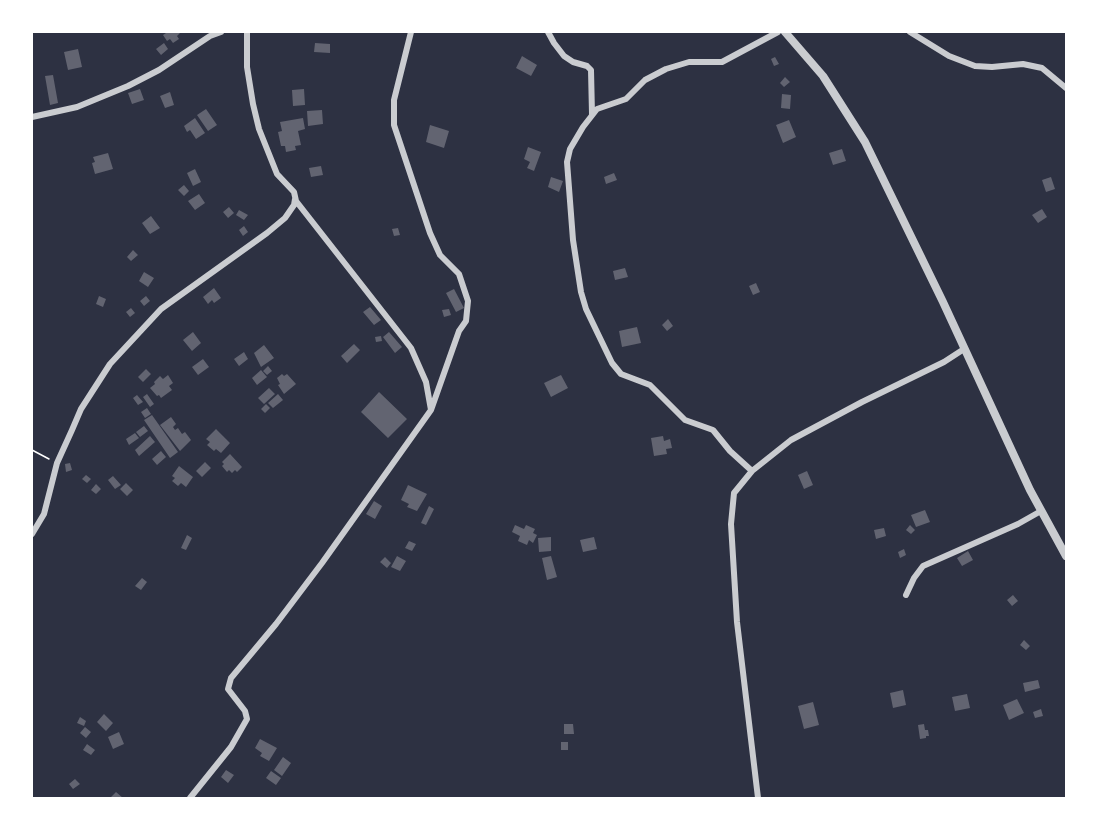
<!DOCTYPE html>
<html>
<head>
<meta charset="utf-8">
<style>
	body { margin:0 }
	#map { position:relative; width:1098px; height:830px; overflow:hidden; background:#2d3142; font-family:"Sofia Sans Condensed",sans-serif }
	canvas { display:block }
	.frame { position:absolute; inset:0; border:33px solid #fff; pointer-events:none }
</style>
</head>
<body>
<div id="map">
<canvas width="1098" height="830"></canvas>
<div class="frame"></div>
</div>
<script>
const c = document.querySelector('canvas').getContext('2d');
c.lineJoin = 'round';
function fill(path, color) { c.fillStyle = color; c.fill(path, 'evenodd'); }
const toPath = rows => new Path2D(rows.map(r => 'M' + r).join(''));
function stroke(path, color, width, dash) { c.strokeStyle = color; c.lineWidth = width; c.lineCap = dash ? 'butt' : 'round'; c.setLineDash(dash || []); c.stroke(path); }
fill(toPath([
	[164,32,179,32,180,33,177,36,179,39,173,43,170,39,167,41,163,35,166,33],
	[164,43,168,49,161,55,156,49],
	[315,43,330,44,330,53,314,52],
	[78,49,82,67,68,70,64,52],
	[522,56,537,65,531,76,516,68],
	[775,57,779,64,774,66,771,59],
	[53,75,58,103,50,105,45,76],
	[785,77,790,82,784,87,780,83],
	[140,89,144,100,132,104,128,93],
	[304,89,305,105,293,106,292,90],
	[170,92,174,105,165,108,160,96],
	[782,94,791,95,790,109,781,108],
	[206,109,217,125,208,131,197,115],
	[322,110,323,124,308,126,307,111],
	[195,118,205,133,196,139,190,130,187,132,184,126],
	[303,118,305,129,298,131,301,145,295,146,296,150,286,152,285,146,281,146,278,132,282,131,280,122],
	[789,120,796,137,783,143,776,125],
	[430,125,449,131,444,148,426,142],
	[528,147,541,152,534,171,527,168,530,162,524,159],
	[842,149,846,161,833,165,829,153],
	[108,153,113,169,95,174,92,163,95,162,93,157],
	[321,166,323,175,311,177,309,168],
	[195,169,201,182,193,186,187,173],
	[614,173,617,180,606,184,604,177],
	[551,177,563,181,559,192,548,187],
	[1051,177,1055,189,1046,192,1042,180],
	[184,185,189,191,184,196,178,190],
	[199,194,205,203,195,210,188,201],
	[229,207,234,213,228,218,223,212],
	[1042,209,1047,217,1038,223,1032,215],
	[239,210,248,215,244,220,236,215],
	[151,216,160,228,150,234,142,223],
	[244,226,248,232,243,236,239,230],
	[398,228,400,235,394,236,392,229],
	[133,250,138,255,131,261,127,257],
	[625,268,628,277,615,280,613,271],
	[144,272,154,278,148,287,139,281],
	[756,283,760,292,753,295,749,286],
	[214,288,221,298,214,303,212,300,208,304,203,297],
	[454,289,464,308,456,312,446,293],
	[99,296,106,299,103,307,96,304],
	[146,296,150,301,144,306,140,301],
	[370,307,381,320,374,325,363,312],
	[131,308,135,313,130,317,126,312],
	[449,309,451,315,444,317,442,310],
	[668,319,673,326,667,331,662,325],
	[637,327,641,343,622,347,619,331],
	[193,332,201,343,192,351,183,340],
	[389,332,402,347,395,353,383,337],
	[381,336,382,341,376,342,375,337],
	[354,344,360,350,347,363,341,356],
	[264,345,274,358,261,367,254,353],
	[244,352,248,359,239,366,234,359],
	[203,359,209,367,198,375,192,367],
	[268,366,272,371,267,375,263,371],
	[146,369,151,374,143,382,138,377],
	[261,370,267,377,257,385,252,378],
	[282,374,284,376,287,374,296,384,284,394,278,385,280,384,277,378],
	[168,375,173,383,169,386,172,390,161,398,159,395,157,396,150,388,155,384,154,382,160,376,163,379],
	[561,375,568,388,551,397,544,383],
	[269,388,275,394,264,404,258,398],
	[379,392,407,419,388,438,361,412],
	[147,394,154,404,150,407,143,397],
	[278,394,283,400,273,408,268,403],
	[137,395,143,402,138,405,133,398],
	[266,404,270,408,265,413,261,409],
	[147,408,151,414,145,418,141,412],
	[152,415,178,452,170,458,144,420],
	[171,417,176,424,173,427,175,430,178,428,182,434,185,432,191,440,180,451,160,425],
	[144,426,148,431,140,437,136,432],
	[216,429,230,443,221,453,216,449,214,451,207,445,210,442,206,439],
	[135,433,139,438,129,445,126,439],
	[150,436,155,442,139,456,135,450],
	[663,436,664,441,670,439,672,448,666,449,667,454,654,456,651,438],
	[161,451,166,457,157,465,152,459],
	[230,454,242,467,237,472,235,470,232,473,229,470,227,472,222,466,224,464,222,462],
	[205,462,211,468,202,477,196,471],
	[70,463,72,470,66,472,65,464],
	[179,466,193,477,186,487,181,483,178,486,172,481,175,478,172,476],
	[807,471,813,485,804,489,798,475],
	[86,475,91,479,87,483,82,479],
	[113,476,121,485,115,489,108,480],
	[126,483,133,490,127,496,120,489],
	[96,484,101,489,96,494,91,490],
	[408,485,427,494,417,511,407,507,409,504,401,500],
	[374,501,382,506,375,519,366,514],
	[429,506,434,509,426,525,421,523],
	[925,510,930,522,916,527,911,515],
	[515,525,524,529,526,525,535,529,533,533,537,535,533,543,529,540,527,545,518,541,520,536,512,532],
	[910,525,915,530,911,534,906,530],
	[884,528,886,536,876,539,874,530],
	[187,535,192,538,186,550,181,548],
	[551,537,551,551,539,552,538,538],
	[594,537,597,549,583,552,580,540],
	[409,541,416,544,412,551,405,548],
	[904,549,906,555,900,558,898,552],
	[968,551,973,560,962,566,957,558],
	[397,556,406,561,400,571,391,567],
	[551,556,557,577,547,580,542,558],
	[385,557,391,563,387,568,380,562],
	[142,578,147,582,141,590,135,586],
	[1013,595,1018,601,1012,606,1007,600],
	[1024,640,1030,646,1026,650,1020,645],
	[1038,680,1040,688,1025,692,1023,683],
	[903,690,906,705,893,708,890,693],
	[967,694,970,708,955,711,952,697],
	[1017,699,1024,713,1009,720,1003,705],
	[813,702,819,725,804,729,798,706],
	[1041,709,1043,716,1035,718,1033,712],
	[104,714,113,723,106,731,97,722],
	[80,717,86,721,84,726,77,723],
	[564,724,573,724,574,734,564,734],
	[924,724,925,730,928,730,929,736,926,736,926,738,920,739,918,725],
	[85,727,91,732,86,738,80,733],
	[119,732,124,744,113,749,108,737],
	[260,739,277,748,269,761,260,756,262,753,255,748],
	[561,742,568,742,568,750,561,750],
	[87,744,95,750,91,755,83,750],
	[283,757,291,763,282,776,274,770],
	[226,770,234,775,228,783,221,777],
	[271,771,281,778,276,785,266,778],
	[75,779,80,784,73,789,69,784],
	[116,792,123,798,110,798]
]), '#626471');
stroke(toPath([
	[32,450,49,459]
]), '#fff', 1.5);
stroke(toPath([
	[411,32,394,100,394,125,430,233,440,255,459,274,468,301,466,321,459,331,431,410],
	[548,32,554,43,564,56,573,62,587,66,591,70,592,114],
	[910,32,949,56,975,66,992,67,1023,64,1042,68,1066,88],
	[32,117,77,107,128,86,159,70,210,36,221,32],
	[752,471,730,451,713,430,685,420,650,385,621,374,612,363,586,309,581,292,573,240,567,162,570,149,583,127,597,109,626,99,645,80,666,69,689,62,722,62,778,32],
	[32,534,44,514,57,463,72,430,81,409,110,364,161,309,267,233,285,218,294,205,295,199],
	[906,595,914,578,923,566,1018,524,1041,511],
	[190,798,231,747,247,719,245,711,228,689,231,678,276,624,322,563,431,410,426,382,411,348,296,201,294,192,277,174,259,129,253,104,247,67,247,32],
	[758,798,737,622,731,524,734,493,752,471,791,440,862,402,944,362,964,349]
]), '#caccd0', 6);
stroke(toPath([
	[785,32,823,76,865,142,943,302,1030,490,1066,556]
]), '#caccd0', 8);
</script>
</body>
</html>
